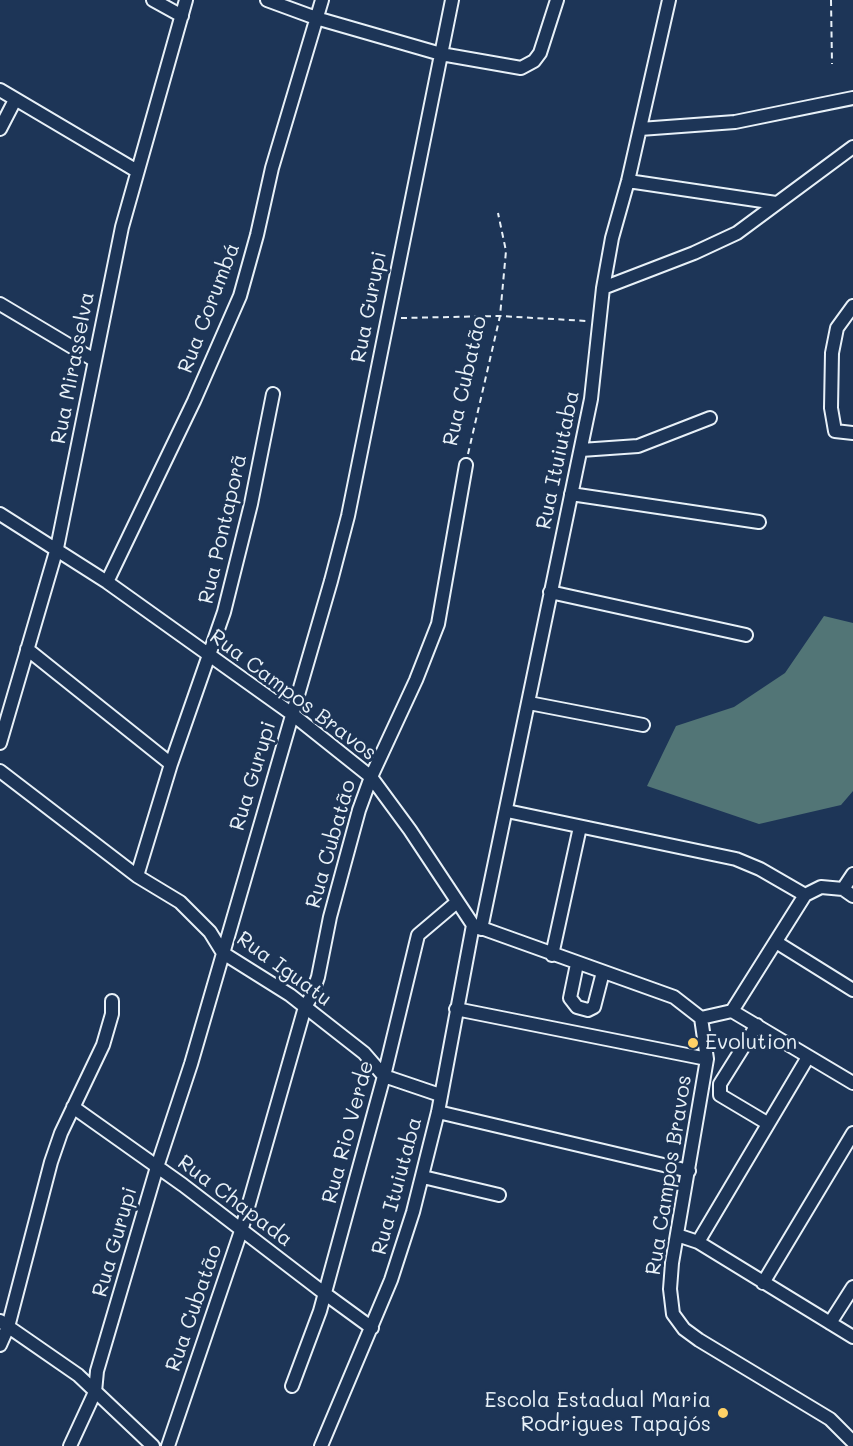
<!DOCTYPE html>
<html>
<head>
<meta charset="utf-8">
<style>
	body { margin:0 }
	canvas { display:block; background:#1d3557 }
</style>
</head>
<body>
<canvas width="853" height="1446"></canvas>
<script>
const c = document.querySelector('canvas').getContext('2d');
c.lineJoin = 'round';
function fill(path, color) { c.fillStyle = color; c.fill(path, 'evenodd'); }
const toPath = rows => new Path2D(rows.map(r => 'M' + r).join(''));
function stroke(path, color, width, dash) { c.strokeStyle = color; c.lineWidth = width; c.lineCap = dash ? 'butt' : 'round'; c.setLineDash(dash || []); c.stroke(path); }
function write(font, color, halo, rows, align = 'center') {
  c.font = font + ' Mali,sans-serif'; c.lineWidth = 6; c.setLineDash([]); c.textBaseline = 'middle'; c.strokeStyle = halo; c.fillStyle = color; for (const [text, x, y, turn = 0] of rows) {
    c.save(); c.translate(x, y); c.rotate((+turn || 0) * Math.PI / 180); c.textAlign = isNaN(turn) ? turn : align; if (halo) c.strokeText(text, 0, 0); c.fillText(text, 0, 0); c.restore();
  }
}
fill(toPath([
	[824,616,853,623,853,791,841,805,759,824,647,786,676,726,734,707,785,673]
]), '#527576');
const minor = toPath([
	[153,0,182,16],
	[267,0,316,18,441,54,521,68,534,61,540,53,557,0],
	[0,90,137,171],
	[0,129,15,100],
	[640,129,735,122,853,98],
	[628,181,776,203],
	[603,288,694,253,737,233,853,147],
	[0,304,94,360],
	[853,306,837,328,832,353,831,408,835,431,853,433],
	[581,450,638,446,710,418],
	[571,494,759,522],
	[0,514,107,582,292,714,371,777,410,830,473,925,674,997,701,1018,707,1059,672,1263,670,1289,673,1314,684,1329,699,1340,830,1419,853,1442],
	[107,582,194,401,240,296,257,235,272,168,322,0],
	[550,592,746,635],
	[27,649,171,764],
	[529,703,643,725],
	[0,743,57,548,122,227,186,0],
	[0,771,137,876,180,902,210,932,223,953,290,995,364,1053,384,1076,440,1095],
	[507,811,736,859,760,869,805,895],
	[137,876,171,764,224,612,251,504,273,394],
	[843,889,853,874],
	[481,929,591,399,603,288,612,238,628,181,669,0],
	[776,942,853,990],
	[552,955,580,827],
	[577,964,570,998,577,1007,588,1010,594,1007,603,972],
	[456,1009,707,1059],
	[732,1011,805,895,821,887,843,889,853,896],
	[701,1018,732,1011,853,1083],
	[757,1025,720,1084,720,1095,767,1123],
	[73,1107,183,1185,324,1293,372,1328],
	[438,1112,689,1171],
	[423,1177,499,1195],
	[677,1235,698,1242,853,1337],
	[698,1242,808,1057],
	[763,1283,853,1133],
	[0,1321,78,1375,153,1446],
	[830,1323,853,1287],
	[0,1345,8,1327,51,1162,61,1133,103,1045,112,1014,112,1001],
	[292,1386,320,1311,384,1076,418,935,457,902],
	[70,1446,95,1392,97,1371,157,1167,191,1064,331,581,348,516,452,0],
	[168,1446,242,1228,305,1007,311,997,318,977,330,917,359,810,371,777,416,680,438,624,466,465],
	[321,1446,391,1280,413,1212,438,1112,473,925]
]);
stroke(minor, '#e8f1f8', 16);
stroke(toPath([
	[831,0,832,64],
	[401,318,500,316,587,321],
	[468,454,500,316,506,251,498,213]
]), '#e8f1f8', 2, [6, 4.5]);
stroke(minor, '#1d3557', 12);
for (const [x, y, r, color] of [
	[693,1043,6,"#ffd166"],
	[723,1413,6,"#ffd166"]
]) { const dot = new Path2D(); dot.arc(x, y, r, 0, 2 * Math.PI); c.fillStyle = color; c.fill(dot); stroke(dot, '#1d3557', 2); }
write('21px', '#e8f1f8', '#1d3557', [
	["Rua Gurupi",369,307,-79],
	["Rua Corumbá",209,308,-69],
	["Rua Mirasselva",73,368,-79],
	["Rua Cubatão",465,381,-77],
	["Rua Ituiutaba",558,460,-78],
	["Rua Pontaporã",223,529,-77],
	["Rua Campos Bravos",293,695,37],
	["Rua Gurupi",253,776,-73],
	["Rua Cubatão",331,844,-74],
	["Rua Iguatu",284,969,36],
	["Rua Rio Verde",348,1132,-75],
	["Rua Campos Bravos",669,1175,-81],
	["Rua Ituiutaba",397,1186,-75],
	["Rua Chapada",235,1201,37],
	["Rua Gurupi",115,1242,-74],
	["Rua Cubatão",194,1308,-71]
]);
write('21px', '#e8f1f8', '#1d3557', [
	["Evolution",705,1043],
	["Escola Estadual Maria",711,1401,"right"],
	["Rodrigues Tapajós",711,1425,"right"]
], 'left');
</script>
</body>
</html>
